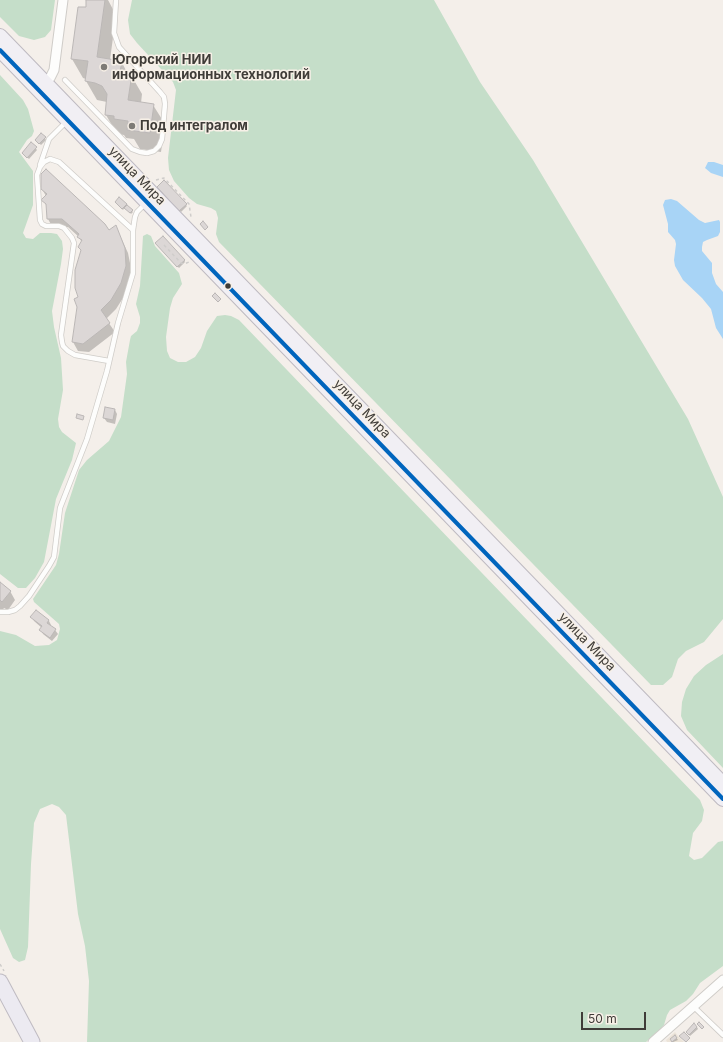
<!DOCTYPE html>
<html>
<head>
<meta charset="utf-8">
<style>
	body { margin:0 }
	#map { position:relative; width:723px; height:1042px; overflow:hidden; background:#f4efea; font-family:Inter,sans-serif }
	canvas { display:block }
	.scale { position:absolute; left:581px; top:1012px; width:65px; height:18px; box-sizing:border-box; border:2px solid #3f3c38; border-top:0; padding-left:5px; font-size:12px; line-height:14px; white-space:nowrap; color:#3f3c38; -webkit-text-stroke:3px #f7f0e7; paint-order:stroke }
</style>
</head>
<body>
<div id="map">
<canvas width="723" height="1042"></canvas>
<div class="scale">50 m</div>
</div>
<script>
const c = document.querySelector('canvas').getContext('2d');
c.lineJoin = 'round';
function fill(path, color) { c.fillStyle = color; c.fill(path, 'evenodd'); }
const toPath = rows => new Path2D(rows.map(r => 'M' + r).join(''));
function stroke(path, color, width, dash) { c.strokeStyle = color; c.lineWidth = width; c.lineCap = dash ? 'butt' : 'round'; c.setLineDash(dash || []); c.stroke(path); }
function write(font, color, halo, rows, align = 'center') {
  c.font = font + ' Inter,sans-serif'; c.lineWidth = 3; c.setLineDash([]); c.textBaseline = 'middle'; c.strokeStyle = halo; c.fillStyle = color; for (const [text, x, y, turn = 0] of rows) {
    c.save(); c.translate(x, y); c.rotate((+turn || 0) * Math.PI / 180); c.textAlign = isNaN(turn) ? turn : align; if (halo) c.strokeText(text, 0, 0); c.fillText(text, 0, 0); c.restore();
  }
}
fill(toPath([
	[675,1032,678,1036,684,1042,667,1042,666,1040]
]), '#ece4d9');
fill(toPath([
	[0,0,55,0,51,30,45,37,34,40,19,36,0,17],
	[132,0,434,0,480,82,533,160,688,419,723,497,723,619,704,642,686,651,678,659,672,677,663,685,651,685,219,242,216,234,218,218,216,211,211,208,197,204,189,198,174,181,169,170,168,158,176,90,173,82,137,43,130,34,128,20],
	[0,75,23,100,28,109,34,131,32,136,27,140,19,152,33,171,33,205,23,233,26,238,33,239,40,233,51,233,57,234,62,241,63,249,61,264,52,311,54,327,61,358,63,390,58,419,59,427,62,432,76,443,72,460,56,499,44,562,35,578,26,588,18,588,0,574],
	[147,234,151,236,155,246,179,273,182,284,173,298,170,308,166,337,167,351,170,358,178,362,186,362,195,357,201,348,207,331,217,316,225,315,231,316,239,320,700,800,704,810,702,821,693,833,689,856,694,860,702,858,718,842,723,841,723,966,700,983,693,994,686,1001,670,1010,667,1015,664,1025,659,1031,646,1042,87,1042,89,981,85,946,78,914,66,815,59,807,52,804,40,809,34,823,31,864,28,947,25,960,19,962,13,958,0,929,0,631,16,635,35,646,49,645,57,640,60,629,59,624,34,602,33,599,56,565,59,554,65,513,79,470,87,460,109,441,121,417,127,374,126,362,130,340,131,336,137,331,140,323,140,317,136,304,140,286,143,236],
	[723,654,723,768,687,730,681,716,682,702,686,689,694,676,706,665]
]), '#c5dec9');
fill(toPath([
	[708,162,714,162,723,165,723,177,711,173,705,168],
	[671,199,677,201,699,220,705,223,719,220,720,222,720,232,718,236,707,240,703,242,702,247,702,251,712,263,712,273,716,284,723,292,723,339,716,328,711,309,702,298,683,280,675,266,674,260,676,244,675,240,668,232,668,224,663,205,665,200]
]), '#a8d4f6');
fill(toPath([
	[86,0,108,0,116,15,110,60,121,61,128,74,131,75,142,94,141,103,153,105,165,124,161,152,140,149,134,139,126,138,124,135,117,134,106,115,107,102,97,100,86,81,86,79,83,78,72,59,87,8,88,3],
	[45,138,46,140,41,145,36,140],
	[31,143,37,150,29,159,24,154],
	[42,189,109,231,116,227,128,253,130,263,130,276,123,298,116,309,106,319,115,332,89,352,78,351,73,342,79,298,82,252,79,247,82,243,79,237,68,227,53,228,48,219,48,208,43,200,46,196],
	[159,189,186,205,187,206,181,212],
	[116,203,126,204,133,212,131,214,125,207,123,210],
	[157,245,184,260,185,262,179,268],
	[115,410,117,414,115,424,107,422,104,418],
	[0,584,10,591,15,600,8,610,4,608,0,614],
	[36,612,49,621,51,625,50,626,55,630,58,634,52,641,43,634,41,630,42,628,34,621,32,617],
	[697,1027,698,1029,690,1036,688,1034],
	[675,1036,678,1040,673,1042,671,1039]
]), '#0003');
const building = toPath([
	[86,0,105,0,97,57,122,61,120,72,132,74,128,100,154,104,150,133,127,130,128,121,114,119,114,116,105,115,107,94,102,86,95,83,85,81,88,61,71,59,78,7,86,7,86,0],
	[41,133,46,137,39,144,35,140,41,133],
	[31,142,37,147,27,158,22,153,31,142],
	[46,169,105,224,109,230,116,225,125,248,126,266,121,283,111,300,101,310,110,323,83,344,72,342,77,307,74,299,78,297,75,288,75,270,81,250,78,247,82,240,77,237,79,234,62,219,47,219,46,204,41,200,47,194,41,189,41,174,46,169],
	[164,180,187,204,179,211,157,187,164,180],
	[119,197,127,204,122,209,115,202,119,197],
	[127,205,133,210,130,213,124,208,127,205],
	[203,221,208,227,205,230,200,224,203,221],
	[163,236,185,260,177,267,155,243,163,236],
	[215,293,221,299,218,302,212,296,215,293],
	[105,407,115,409,113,420,103,418,105,407],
	[77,414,84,416,83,420,76,418,77,414],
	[0,582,11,591,2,602,0,600,0,582],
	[36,610,49,620,47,623,56,629,50,638,39,630,42,626,30,617,36,610],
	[699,1022,704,1027,702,1029,697,1024,699,1022],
	[694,1023,697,1027,689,1035,686,1032,694,1023],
	[684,1032,690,1038,686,1042,679,1036,684,1032],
	[675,1035,677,1038,672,1042,670,1039,675,1035]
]);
fill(building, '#dcd7d6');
stroke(building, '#bbb7b6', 1);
const service = toPath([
	[65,80,132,149,140,152,147,153,154,151,159,146,162,139,165,104,164,97,160,92,119,47,114,33,116,0],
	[40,165,49,139,67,121],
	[109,361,75,355,68,351,63,346,62,342,61,335,74,243,72,238,64,228,59,226,46,226,42,224,40,220,37,175,40,167,44,162,50,159,59,162,133,230],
	[0,612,8,612,15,610,20,606,29,596,49,566,54,557,60,508,87,439,107,371,118,323,133,273,133,230,135,217,137,212,146,203],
	[694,1007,723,1035]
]);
const minor = toPath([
	[45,82,50,78,54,70,63,0],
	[653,1042,723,980]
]);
const primary = toPath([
	[0,36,723,784],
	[0,50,723,799]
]);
const trunk = toPath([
	[0,982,32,1042]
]);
stroke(service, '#cfccc8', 6);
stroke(minor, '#cfccc8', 11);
stroke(primary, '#bebac1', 16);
stroke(trunk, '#bebac1', 17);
stroke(toPath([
	[156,180,164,178,189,204,191,217],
	[164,245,181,263,184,264,189,262],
	[0,964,4,971]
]), '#cfcdcb', 1.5, [3, 3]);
stroke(service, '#fdfdfc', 4.5);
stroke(minor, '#fdfdfc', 9);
stroke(primary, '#f1eff4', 14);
stroke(trunk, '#eceaf1', 15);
stroke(toPath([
	[0,50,723,799]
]), '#0065bd', 4);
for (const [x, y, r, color] of [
	[104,67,4,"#7e7b76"],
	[132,126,4,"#7e7b76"],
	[228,286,3.5,"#3f3c38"]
]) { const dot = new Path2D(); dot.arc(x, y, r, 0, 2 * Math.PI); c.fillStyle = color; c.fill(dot); stroke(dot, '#f7f0e7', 1.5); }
write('bold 13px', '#3f3c38', '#f7f0e7', [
	["Югорский НИИ",112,60],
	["информационных технологий",112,75],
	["Под интегралом",140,126]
], 'left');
write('13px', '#3f3c38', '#f7f0e7', [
	["улица Мира",137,176,46],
	["улица Мира",362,409,46],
	["улица Мира",587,642,46]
]);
</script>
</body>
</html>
